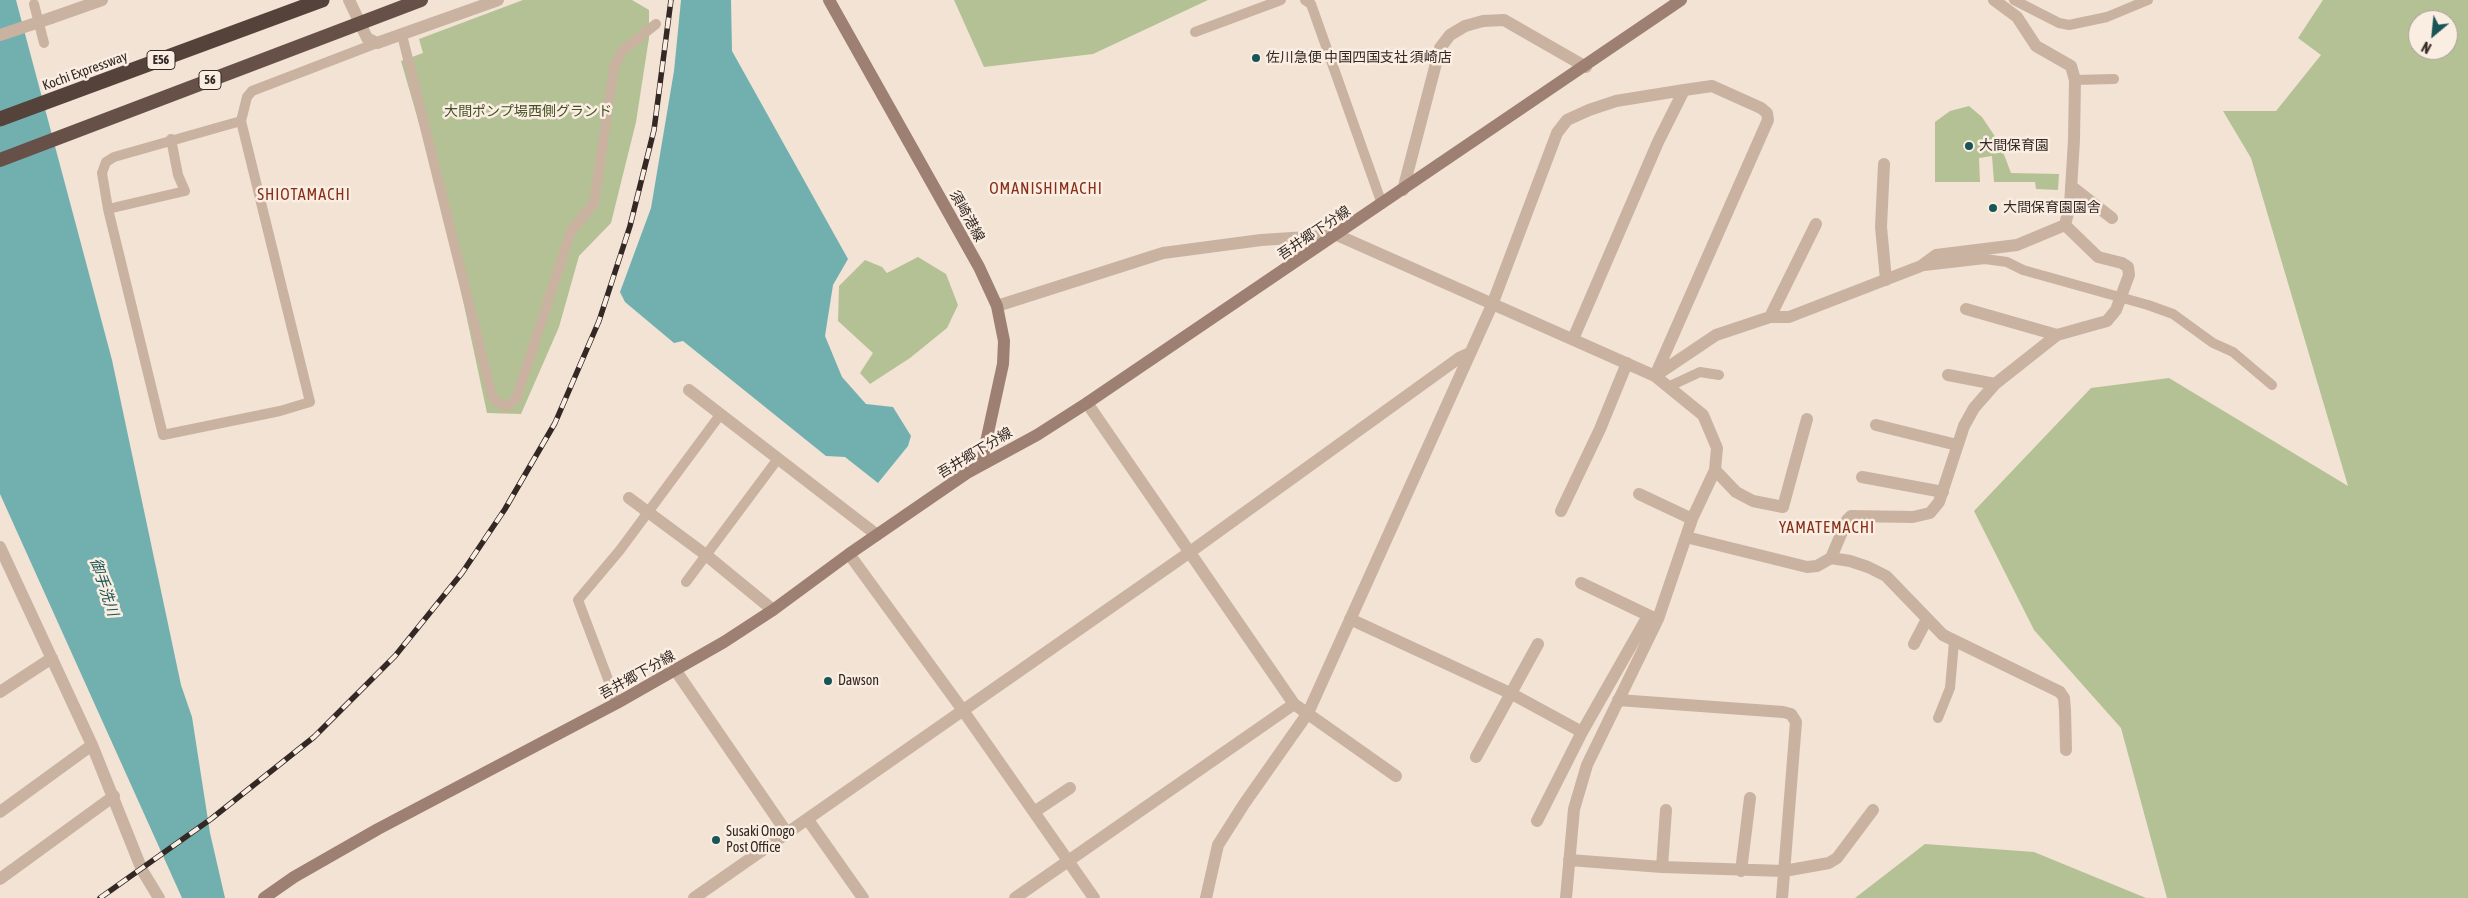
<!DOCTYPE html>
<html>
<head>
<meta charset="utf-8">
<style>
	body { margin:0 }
	#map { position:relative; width:2468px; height:898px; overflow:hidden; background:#f2e3d5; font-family:"Asap Condensed",sans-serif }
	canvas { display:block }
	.north { position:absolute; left:2408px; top:10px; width:50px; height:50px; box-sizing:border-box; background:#faede1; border:1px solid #aa9e95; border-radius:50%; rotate:208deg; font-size:14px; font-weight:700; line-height:20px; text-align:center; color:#332824 }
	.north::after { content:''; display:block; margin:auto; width:18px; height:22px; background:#185556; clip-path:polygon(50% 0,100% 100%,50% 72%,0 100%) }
</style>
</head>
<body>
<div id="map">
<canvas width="2468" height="898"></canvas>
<div class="north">N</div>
</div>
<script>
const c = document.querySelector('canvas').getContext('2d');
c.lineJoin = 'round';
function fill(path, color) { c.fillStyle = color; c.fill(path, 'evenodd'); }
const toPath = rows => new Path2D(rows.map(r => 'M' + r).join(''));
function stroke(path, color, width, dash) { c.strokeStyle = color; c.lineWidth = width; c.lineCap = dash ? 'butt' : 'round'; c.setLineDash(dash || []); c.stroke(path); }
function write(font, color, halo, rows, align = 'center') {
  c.font = font + ' "Asap Condensed","Noto Sans JP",sans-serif'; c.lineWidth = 5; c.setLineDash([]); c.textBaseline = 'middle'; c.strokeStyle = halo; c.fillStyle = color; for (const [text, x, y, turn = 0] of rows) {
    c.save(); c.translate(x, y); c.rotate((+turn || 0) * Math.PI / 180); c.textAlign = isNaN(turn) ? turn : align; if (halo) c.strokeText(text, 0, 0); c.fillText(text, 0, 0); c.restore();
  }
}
fill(toPath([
	[523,0,632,0,649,10,649,38,636,122,611,223,579,256,559,327,521,414,487,413,443,206,401,61,423,53,419,39],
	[954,0,1208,0,1093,54,984,67],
	[2323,0,2468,0,2468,898,2167,898,2121,728,2034,630,1974,511,2091,388,2169,378,2348,486,2251,158,2223,111,2276,111,2321,55,2298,38],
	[2418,20,2448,20,2448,50,2418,50],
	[1969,106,1982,117,2000,144,2011,173,2059,174,2058,190,2036,189,2035,182,1994,182,1992,156,1979,158,1980,182,1935,182,1935,122,1950,111],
	[918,257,946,274,958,305,947,328,910,358,870,384,860,373,873,353,838,321,839,286,865,260,882,267,887,273],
	[1925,844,2034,852,2146,898,1855,898]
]), '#b4c195');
fill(toPath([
	[0,0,16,0,112,360,181,685,192,717,210,833,225,898,182,898,0,494],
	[681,0,731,0,732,51,848,259,833,285,825,336,842,377,866,404,893,407,911,436,908,446,878,483,845,457,826,456,683,341,674,343,625,302,620,292,651,208,674,71]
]), '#72b0b0');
stroke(toPath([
	[1305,0,1311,4,1382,204],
	[2014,0,2059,23,2069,25,2107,17,2148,0],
	[34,4,44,43],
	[1195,32,1281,0],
	[402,35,492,396,496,401,506,407,516,399,571,231,594,203,614,67,622,51,656,24],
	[2075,80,2114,79],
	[241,121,114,157,106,162,102,173,108,209,163,435,280,411,310,402,241,121,247,97,252,91,377,43],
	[108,209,185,191,178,175,171,139],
	[1924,266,1985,259,2007,262,2023,270,2148,305,2173,314,2213,343,2233,352,2272,385],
	[1670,386,1700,372,1719,375],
	[686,582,777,460],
	[617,703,578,600,620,550,720,415],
	[1938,718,1950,688,1954,642]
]), '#cab2a1', 10);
stroke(toPath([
	[349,0,367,38,377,43,498,0],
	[1884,164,1881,227,1886,280],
	[2071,186,2112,218],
	[1403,190,1440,48,1450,35,1465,26,1483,21,1504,20,1586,67],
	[997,306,1163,253,1261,240,1337,235,1655,376,1703,415,1717,448,1715,470,1692,519,1658,619,1587,765,1574,809,1566,898],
	[1966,309,2057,335],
	[1770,317,1816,224],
	[1573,339,1658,142,1684,90,1712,86,1761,108,1767,113,1768,120,1655,376],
	[1948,375,1995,384],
	[1655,376,1716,335,1770,317,1789,317,1921,266,1936,255,2017,245,2065,225,2070,205,2074,140,2075,80,2071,66,2036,46,2017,17,1994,0],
	[689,390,877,535],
	[1087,403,1294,704,1396,776],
	[1876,425,1957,445],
	[1715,470,1736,492,1753,501,1783,507,1807,419],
	[1862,477,1943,492],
	[1639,494,1692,519],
	[629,498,706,555,773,610],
	[1561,511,1600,429,1627,363],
	[1686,537,1807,567,1817,566,1831,558,1850,561,1868,567,1886,576,1943,635,2060,692,2064,698,2065,710,2066,750],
	[0,547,92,745,142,870,159,898],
	[849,554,962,709,1094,898],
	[1831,558,1847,520,1851,516,1913,517,1930,513,1939,502,1964,426,1974,408,1995,384,2057,335,2107,321,2116,310,2129,275,2128,267,2122,263,2098,257,2065,225],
	[1581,583,1656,619],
	[1350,619,1512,694,1582,732],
	[1914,644,1927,619],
	[676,671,787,833],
	[0,692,52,658],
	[1618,700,1783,712,1791,714,1796,722,1782,898],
	[1476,757,1538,644],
	[0,812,92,745],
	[1034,812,1070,788],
	[808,820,863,898],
	[1537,821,1582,732,1648,616],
	[1569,860,1662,867,1784,871,1829,863,1837,858,1873,810],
	[1662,867,1666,810],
	[1741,871,1750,798],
	[0,879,114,796],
	[694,898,1190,552,1459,358,1470,353],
	[1015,898,1294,704],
	[1206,898,1218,845,1244,804,1308,713,1492,305,1557,133,1567,120,1589,110,1616,101,1684,90]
]), '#cab2a1', 12);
stroke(toPath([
	[51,18,102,0]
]), '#cab2a1', 12);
stroke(toPath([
	[829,0,979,267,997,306,1004,341,1003,364,981,465],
	[264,898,294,877,378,829,617,703,724,642,773,610,849,554,967,473,1037,435,1087,403,1681,0]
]), '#9d8072', 12);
const rail = toPath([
	[100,898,211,819,314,737,395,656,462,573,505,509,555,423,599,321,630,226,654,130,671,0]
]);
stroke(rail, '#332824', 5.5);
stroke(rail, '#faede1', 4, [11]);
stroke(toPath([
	[0,35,51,18]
]), '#cab2a1', 12);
stroke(toPath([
	[0,160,421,0]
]), '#665047', 14);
stroke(toPath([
	[0,119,322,0]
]), '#55423a', 15);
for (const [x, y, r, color] of [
	[1256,58,5,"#185556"],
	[1969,146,5,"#185556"],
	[1993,208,5,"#185556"],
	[828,681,5,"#185556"],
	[716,840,5,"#185556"]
]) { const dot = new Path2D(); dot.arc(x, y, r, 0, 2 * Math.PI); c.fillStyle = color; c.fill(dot); stroke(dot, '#faede1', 2); }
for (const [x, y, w] of [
	[161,60,28],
	[210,80,22]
]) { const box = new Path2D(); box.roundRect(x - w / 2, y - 9.5, w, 19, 4); c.fillStyle = '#faede1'; c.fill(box); stroke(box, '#332824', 1); }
write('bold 12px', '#332824', null, [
	["E56",161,60],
	["56",210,80]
]);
write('14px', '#332824', '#faede1', [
	["佐川急便 中国四国支社 須崎店",1266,58],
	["大間保育園",1979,146],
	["大間保育園園舎",2003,208],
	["Dawson",838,681],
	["Susaki Onogo",726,832],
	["Post Office",726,848]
], 'left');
write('14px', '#332824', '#faede1', [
	["Kochi Expressway",85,71,-20],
	["須崎港線",967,216,61],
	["吾井郷下分線",1314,233,-34],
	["吾井郷下分線",975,453,-31],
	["吾井郷下分線",637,675,-29]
]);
write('14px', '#445327', '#faede1', [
	["大間ポンプ場西側グランド",528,112]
]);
write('italic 15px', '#185556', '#faede1', [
	["御手洗川",104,587,72]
]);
c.letterSpacing = '1px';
write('16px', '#862f19', '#faede1', [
	["OMANISHIMACHI",1046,189],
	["SHIOTAMACHI",304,195],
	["YAMATEMACHI",1827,528]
]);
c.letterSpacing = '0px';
</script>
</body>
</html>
